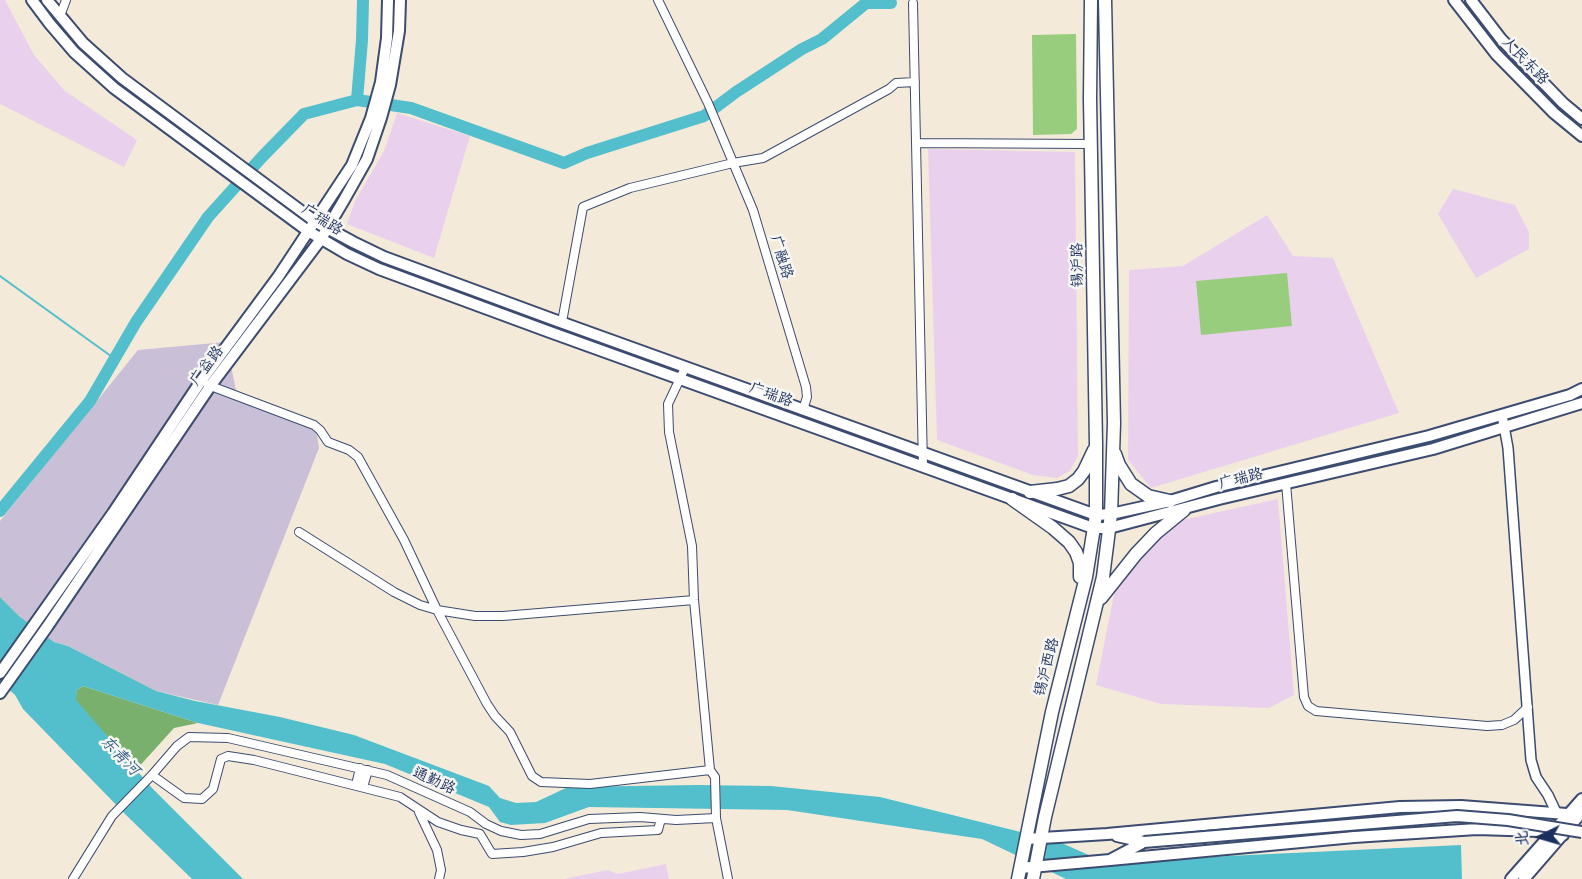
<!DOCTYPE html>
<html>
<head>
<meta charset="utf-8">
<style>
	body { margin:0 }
	#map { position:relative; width:1582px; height:879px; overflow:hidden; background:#f4ead9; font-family:"Shantell Sans","LXGW WenKai TC",sans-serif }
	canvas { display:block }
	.north { position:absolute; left:1510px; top:807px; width:60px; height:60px; -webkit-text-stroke:4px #f6f6f2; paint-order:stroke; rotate:265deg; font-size:16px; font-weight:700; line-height:24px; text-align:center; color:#1b2f5e }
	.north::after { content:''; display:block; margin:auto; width:21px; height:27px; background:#1b2f5e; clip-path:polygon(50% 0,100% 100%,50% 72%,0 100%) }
</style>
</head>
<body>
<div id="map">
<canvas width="1582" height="879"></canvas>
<div class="north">北</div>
</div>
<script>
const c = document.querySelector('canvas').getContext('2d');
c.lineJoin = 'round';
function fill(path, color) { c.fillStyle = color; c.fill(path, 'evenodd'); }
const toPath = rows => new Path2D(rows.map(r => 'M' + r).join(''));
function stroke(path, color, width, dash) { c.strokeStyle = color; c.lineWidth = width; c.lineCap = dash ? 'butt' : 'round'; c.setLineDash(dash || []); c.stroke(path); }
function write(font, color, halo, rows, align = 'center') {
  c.font = font + ' "Shantell Sans","LXGW WenKai TC",sans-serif'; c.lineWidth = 5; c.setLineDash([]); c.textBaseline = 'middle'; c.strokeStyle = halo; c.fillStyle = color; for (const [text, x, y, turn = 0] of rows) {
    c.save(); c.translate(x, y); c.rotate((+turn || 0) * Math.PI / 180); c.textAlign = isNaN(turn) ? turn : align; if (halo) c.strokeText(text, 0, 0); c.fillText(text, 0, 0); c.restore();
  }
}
fill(toPath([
	[0,0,5,0,34,55,65,91,137,140,124,167,0,104],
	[397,113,470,136,434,258,347,224,355,201,384,151],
	[928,149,1075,152,1078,456,1070,471,1057,478,1033,475,937,440],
	[1453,189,1515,205,1529,232,1529,249,1476,278,1438,214],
	[1267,215,1293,256,1333,258,1399,413,1151,488,1128,460,1129,270,1183,266],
	[1278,499,1294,695,1269,708,1161,704,1096,685,1116,584,1163,531,1182,520],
	[666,864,669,879,563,879,608,870,618,874]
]), '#e9d1ed');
fill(toPath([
	[226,342,237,395,316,430,319,448,218,705,156,691,68,646,54,642,19,616,0,597,0,521,138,350]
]), '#c9bfd7');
fill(toPath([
	[1076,34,1077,129,1071,134,1033,135,1032,35],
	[1287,273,1292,326,1201,335,1196,281]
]), '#99cd7e');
fill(toPath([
	[83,686,198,723,174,728,136,770,75,700,77,690]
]), '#7ab06d');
fill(toPath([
	[0,597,19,616,54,642,68,646,156,691,195,701,280,717,354,735,489,786,500,798,516,803,536,802,568,787,697,785,771,786,880,797,1057,841,1109,864,1228,856,1461,845,1462,879,1066,879,982,839,787,810,589,807,545,823,511,825,500,822,489,807,385,764,198,723,83,686,77,690,76,700,152,788,243,879,192,879,126,815,23,709,15,695,0,682]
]), '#53bfcc');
stroke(toPath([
	[0,276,115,359]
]), '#53bfcc', 2);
stroke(toPath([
	[357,100,362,40,363,0],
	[0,511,90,401,136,322,208,217,262,157,304,114,357,100,411,108,564,163,587,153,704,116,736,92,802,49,822,39,866,3,891,3]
]), '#53bfcc', 12);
const minor = toPath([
	[658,0,708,103,753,210,806,387,807,397,803,410],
	[913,3,923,466],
	[60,16,66,0],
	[917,143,1091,144],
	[562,322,583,207,630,188,733,163,763,158,889,89,896,83,915,82],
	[685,368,668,404,669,432,692,546,694,600,710,770,715,777,716,818,728,879],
	[208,385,314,425,320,430,328,442,349,450,358,457,404,540,437,610,487,704,495,716,510,732,532,776,541,782,590,784,710,770],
	[1286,483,1304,697,1308,706,1316,711,1487,726,1502,725,1514,720,1528,707],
	[299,532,394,592,420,605,437,610,475,616,503,616,694,600],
	[152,775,184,798,202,799,213,789,221,759,228,756,254,760,400,797,438,822,461,830,480,834,492,854,523,852,553,847,601,833,658,830,661,819],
	[356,785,360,768],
	[363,787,368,770],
	[419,812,437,850,441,870,439,879],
	[73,879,112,816,152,775,177,746,189,737,228,738,387,775,470,812,486,824,501,831,521,835,540,834,589,819,640,817,676,820,716,818]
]);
const tertiary = toPath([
	[1502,415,1508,448,1531,760,1536,777,1548,795,1556,812]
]);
const secondary = toPath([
	[32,0,50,24,74,52,114,88,308,231,347,254,379,269,547,331,1093,528,1109,528,1219,499,1433,449,1582,403],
	[47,0,83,43,122,78,316,222,353,242,384,257,552,319,1096,515,1111,514,1170,501,1216,487,1429,436,1570,395,1582,389],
	[1454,0,1496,54,1554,113,1582,136],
	[1471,0,1501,39,1563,103,1582,119],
	[0,673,113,513,199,384,278,277,352,165,371,118,381,82,387,38,388,0],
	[0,693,47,627,211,385,321,239,344,200,367,159,381,118,390,85,399,31,400,0],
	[1026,839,1107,834,1400,807,1461,806,1580,815],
	[1110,860,1354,837,1477,829,1539,831,1563,835],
	[1020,868,1110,860,1144,842,1117,836],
	[1511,879,1582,799],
	[1524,879,1582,812]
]);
const primary = toPath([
	[1115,454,1119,465,1131,484,1148,496,1170,501],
	[1030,492,1057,489,1069,486,1078,479,1084,471,1094,450],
	[1012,499,1053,528,1069,542,1076,552,1080,563,1080,577],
	[1101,598,1136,554,1156,533,1184,510],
	[1018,879,1052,712,1086,577,1096,515,1096,444,1090,99,1091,0],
	[1033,879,1045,817,1103,577,1111,514,1114,423,1105,0]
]);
stroke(minor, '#3c4b70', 10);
stroke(tertiary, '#3c4b70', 12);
stroke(secondary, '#3c4b70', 14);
stroke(primary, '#3c4b70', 15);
stroke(minor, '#fff', 8);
stroke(tertiary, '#fff', 9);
stroke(secondary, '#fff', 10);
stroke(primary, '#fff', 12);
const secondaryBridge = toPath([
	[1144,842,1457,816,1508,820,1582,832]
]);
stroke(secondaryBridge, '#3c4b70', 14, []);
stroke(secondaryBridge, '#fff', 10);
write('15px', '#1b2f5e', '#f6f6f2', [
	["人民东路",1525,61,46],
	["广瑞路",322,220,33],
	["广融路",781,257,73],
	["锡沪路",1078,265,-91],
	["广益路",207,366,-53],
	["广瑞路",771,395,20],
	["广瑞路",1241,479,-14],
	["锡沪西路",1047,667,-76],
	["通勤路",434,781,24]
]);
write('italic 16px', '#2c5a7f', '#f6f6f2', [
	["东青河",120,756,46]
]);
</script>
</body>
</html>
